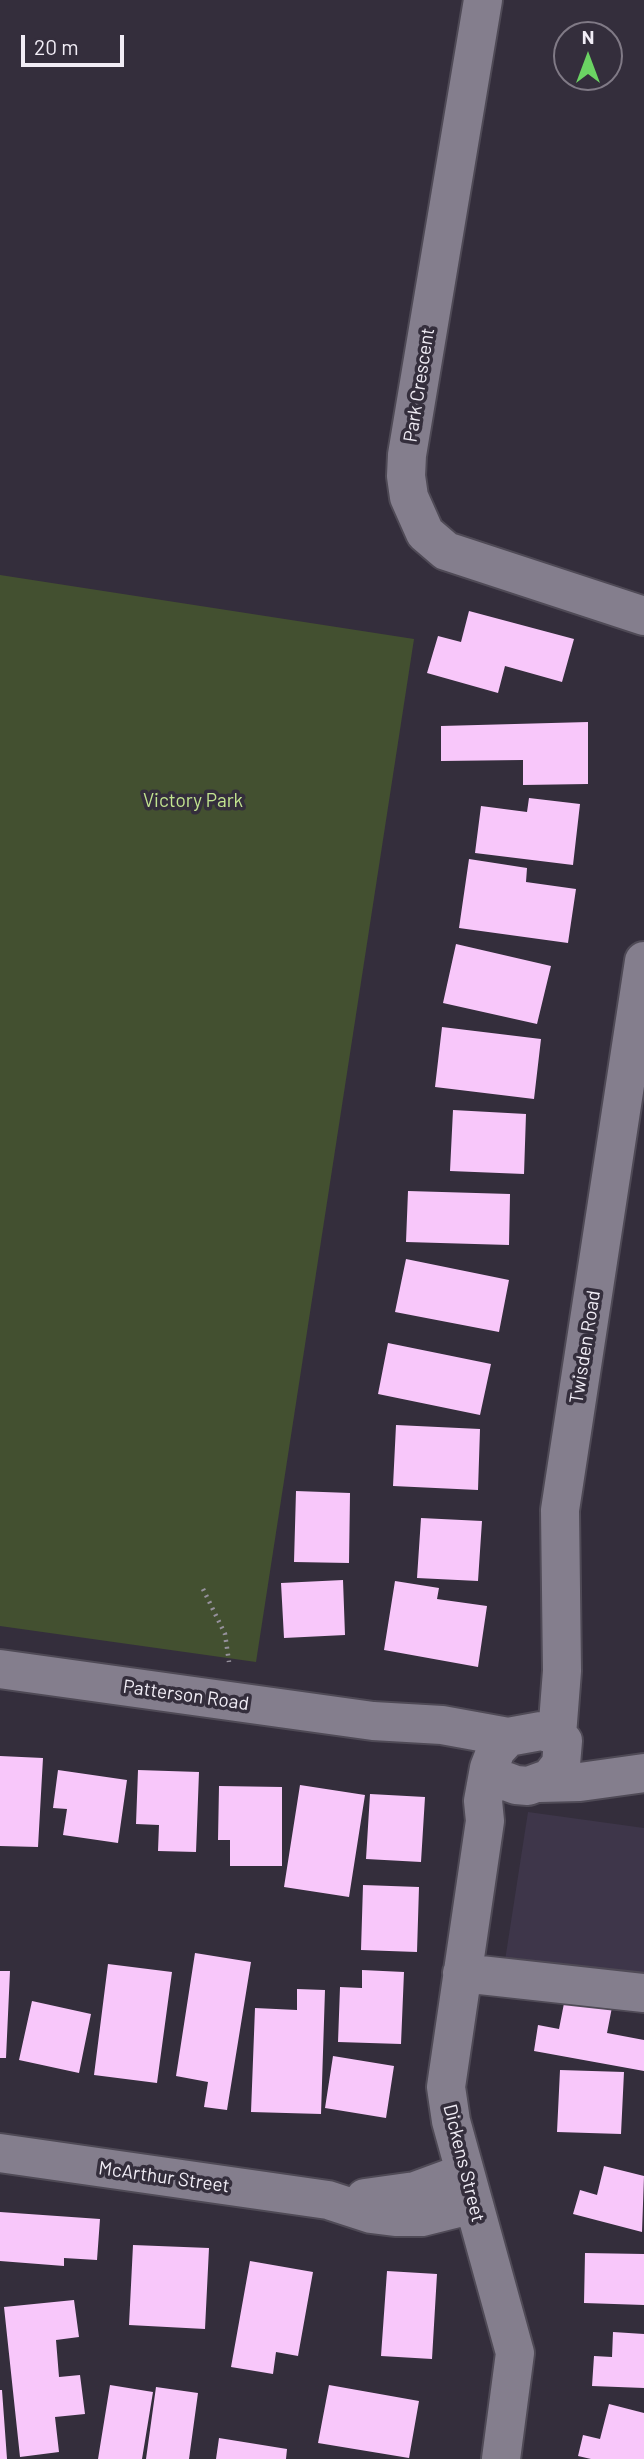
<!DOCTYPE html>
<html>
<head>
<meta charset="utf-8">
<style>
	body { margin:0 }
	#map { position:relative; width:644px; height:2459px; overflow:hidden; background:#342e3c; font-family:Barlow,sans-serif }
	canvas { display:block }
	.north { position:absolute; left:553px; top:21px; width:70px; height:70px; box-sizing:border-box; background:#342e3c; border:2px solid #807a86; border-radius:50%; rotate:0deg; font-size:19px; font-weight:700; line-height:28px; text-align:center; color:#f1edf6 }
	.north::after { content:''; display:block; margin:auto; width:24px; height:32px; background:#6bd363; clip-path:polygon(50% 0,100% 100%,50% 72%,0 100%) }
	.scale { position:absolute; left:21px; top:35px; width:103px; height:32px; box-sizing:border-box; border:4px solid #f1edf6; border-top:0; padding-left:9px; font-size:21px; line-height:24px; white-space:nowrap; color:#f1edf6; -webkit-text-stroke:5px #342e3c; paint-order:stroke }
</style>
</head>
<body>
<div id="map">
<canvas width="644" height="2459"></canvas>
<div class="north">N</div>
<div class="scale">20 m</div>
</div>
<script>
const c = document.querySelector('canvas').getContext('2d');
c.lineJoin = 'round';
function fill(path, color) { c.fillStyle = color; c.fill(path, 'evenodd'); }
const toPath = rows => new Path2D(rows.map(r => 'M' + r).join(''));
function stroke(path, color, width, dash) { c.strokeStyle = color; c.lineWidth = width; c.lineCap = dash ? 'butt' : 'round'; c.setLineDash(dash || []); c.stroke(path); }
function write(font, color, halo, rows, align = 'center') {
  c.font = font + ' Barlow,sans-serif'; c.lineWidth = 7; c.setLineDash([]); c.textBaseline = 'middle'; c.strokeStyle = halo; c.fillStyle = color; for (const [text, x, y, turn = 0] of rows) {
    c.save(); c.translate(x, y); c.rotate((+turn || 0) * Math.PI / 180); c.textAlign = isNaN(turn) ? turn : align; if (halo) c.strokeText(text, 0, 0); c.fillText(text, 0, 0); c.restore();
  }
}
fill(toPath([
	[528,1812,644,1828,644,1987,504,1967]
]), '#3e364a');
fill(toPath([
	[0,575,414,639,256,1662,0,1626]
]), '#435030');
fill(toPath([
	[469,611,574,639,562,682,505,666,498,693,427,673,438,636,461,642],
	[588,722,588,784,523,785,523,760,441,761,441,726],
	[529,798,580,804,573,865,475,853,481,806,527,812],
	[469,859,527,868,526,882,576,889,568,943,459,928],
	[456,944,551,966,537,1024,443,1003],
	[442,1027,541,1039,534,1099,435,1087],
	[453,1110,526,1114,524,1174,450,1171],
	[408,1191,510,1194,509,1245,406,1242],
	[406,1259,509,1280,499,1332,395,1312],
	[388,1343,491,1364,480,1415,378,1394],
	[396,1425,480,1429,478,1490,393,1486],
	[296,1491,350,1493,349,1563,294,1562],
	[421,1518,482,1521,478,1581,417,1578],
	[343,1580,345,1635,284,1638,281,1583],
	[395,1581,439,1588,437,1599,487,1606,478,1667,384,1650],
	[0,1756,43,1758,38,1847,0,1846],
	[58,1770,127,1780,118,1843,63,1835,67,1809,53,1808],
	[138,1770,199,1772,196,1852,158,1851,159,1825,136,1824],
	[300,1785,365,1795,349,1897,284,1887],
	[219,1786,282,1787,282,1866,230,1866,230,1840,218,1840],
	[370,1794,425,1797,421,1862,366,1859],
	[363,1885,419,1887,417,1952,361,1950],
	[195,1953,251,1962,227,2110,204,2107,208,2082,176,2076],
	[108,1964,172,1972,157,2083,94,2075],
	[362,1970,404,1972,401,2044,338,2042,340,1987,362,1988],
	[0,1971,10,1971,6,2058,0,2058],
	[297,1989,325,1990,321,2114,251,2112,255,2008,297,2010],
	[566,1993,613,2002,607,2033,644,2040,644,2071,534,2051,538,2025,559,2029],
	[32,2001,91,2014,79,2073,19,2060],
	[333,2056,394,2066,386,2118,325,2108],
	[560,2070,624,2072,621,2134,557,2132],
	[604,2166,644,2176,642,2232,573,2214,580,2190,597,2195],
	[0,2212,100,2219,97,2260,64,2258,64,2266,0,2261],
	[133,2245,209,2248,205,2329,129,2325],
	[585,2253,644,2254,644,2305,584,2303],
	[250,2261,313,2272,298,2356,276,2352,273,2374,231,2367],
	[387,2271,437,2274,432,2359,381,2356],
	[74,2300,79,2337,56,2340,59,2377,80,2375,85,2414,55,2417,59,2452,20,2457,4,2307],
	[613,2332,644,2334,644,2388,592,2386,594,2356,612,2357],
	[110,2385,153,2392,142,2459,98,2459],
	[329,2385,419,2401,409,2458,318,2443],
	[156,2387,198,2393,189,2459,146,2459],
	[0,2390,2,2390,7,2459,0,2459],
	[609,2404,644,2413,644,2459,591,2459,578,2456,583,2435,600,2439],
	[219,2438,287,2449,286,2459,216,2459]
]), '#f8c7fa');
const minor = toPath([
	[483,0,407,455,406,476,409,497,425,533,446,551,644,616],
	[0,1669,373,1721,442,1725,508,1737],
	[541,1731,557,1735,563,1741,561,1764,550,1778,528,1786,516,1785,500,1779,489,1768,496,1750,508,1737,541,1731],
	[557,1735,562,1671,560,1510,644,961],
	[489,1768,483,1801,485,1821,446,2087,451,2121,515,2353,501,2459],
	[539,1783,580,1782,644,1773],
	[462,1973,644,1993],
	[0,2153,328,2200,371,2214,395,2217,422,2217,474,2204],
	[365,2198,415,2191,464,2173]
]);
stroke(minor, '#4f4a56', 42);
stroke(toPath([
	[203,1589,225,1634,229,1662]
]), '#96919c', 4.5, [2, 5]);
stroke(minor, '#847e8d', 38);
write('19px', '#f1edf6', '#342e3c', [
	["Park Crescent",419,385,-81],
	["Twisden Road",585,1347,-81],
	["Patterson Road",186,1695,8],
	["Dickens Street",464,2163,76],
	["McArthur Street",164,2177,8]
]);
write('19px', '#c3e590', '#342e3c', [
	["Victory Park",193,801]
]);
</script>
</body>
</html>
